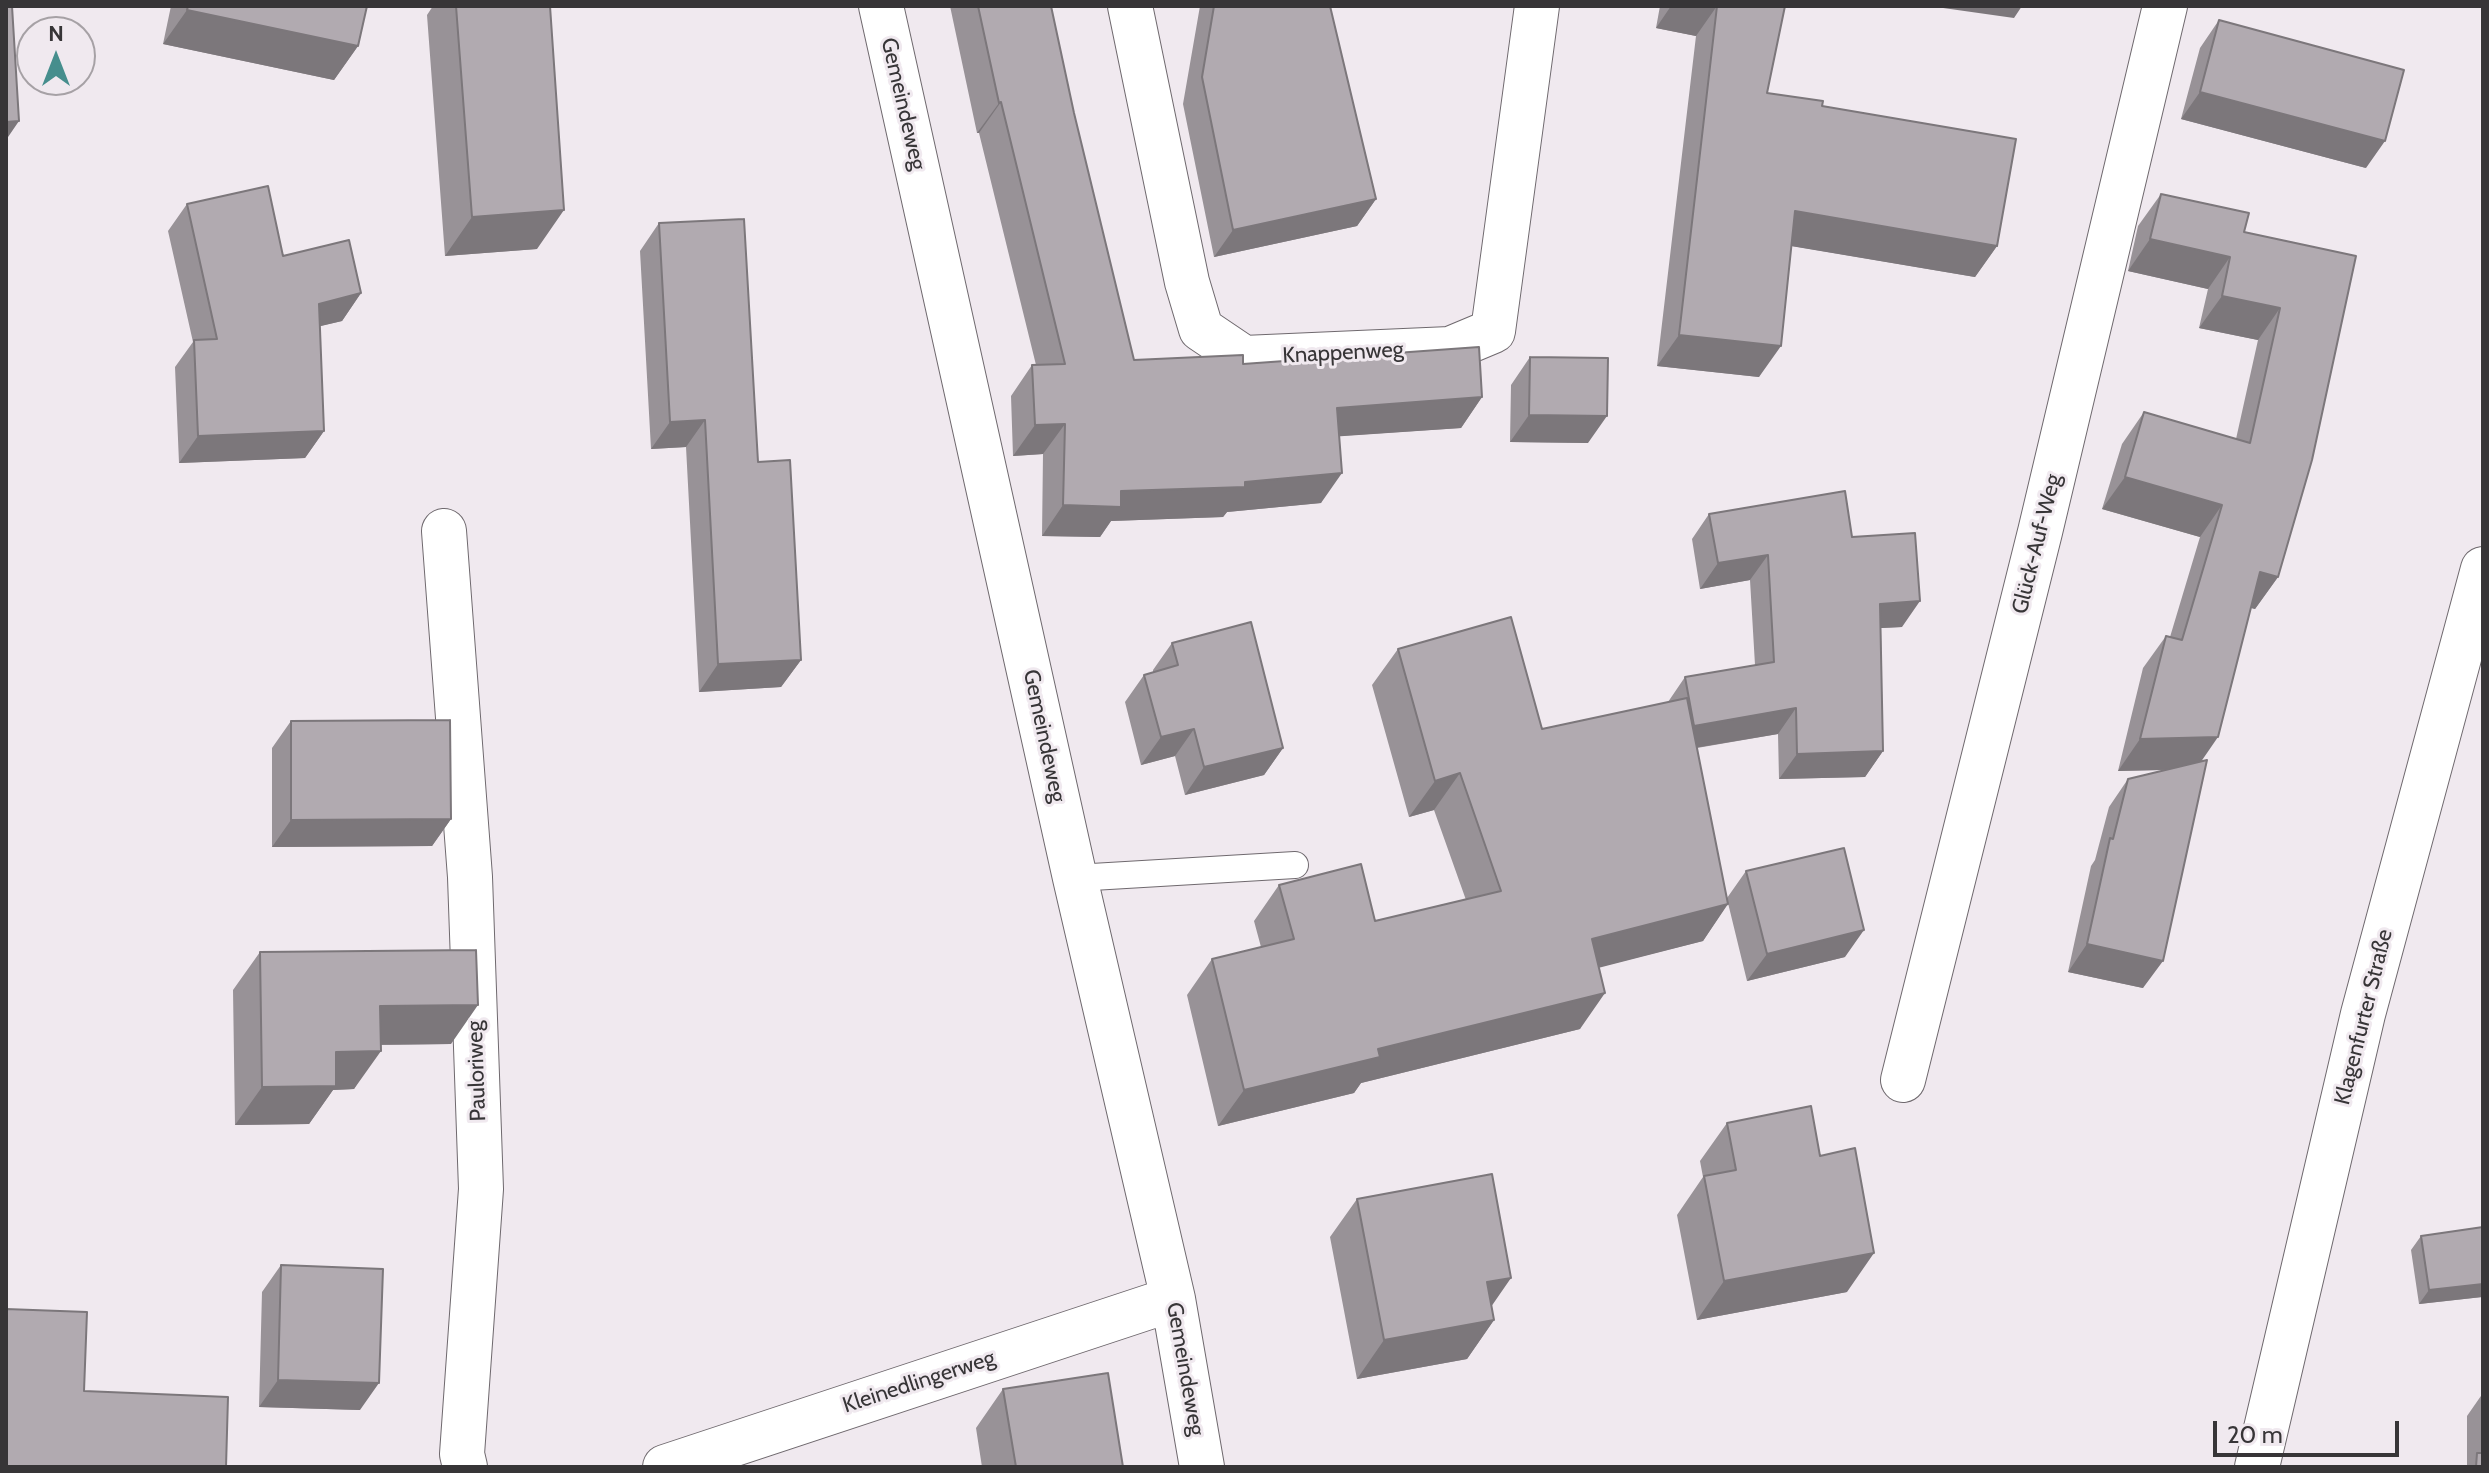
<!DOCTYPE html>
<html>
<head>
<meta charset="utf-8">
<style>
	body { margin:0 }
	#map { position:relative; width:2489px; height:1473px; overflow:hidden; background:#f0e9ef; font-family:Cabin,sans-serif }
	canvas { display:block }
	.frame { position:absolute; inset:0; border:8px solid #373537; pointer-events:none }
	.north { position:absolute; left:16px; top:16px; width:80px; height:80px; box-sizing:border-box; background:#f0e9ef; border:2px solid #a6a1a5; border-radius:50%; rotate:0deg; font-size:22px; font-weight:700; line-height:32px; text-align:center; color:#373537 }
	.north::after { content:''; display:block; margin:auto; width:28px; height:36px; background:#468e8d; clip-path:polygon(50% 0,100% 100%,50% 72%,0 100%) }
	.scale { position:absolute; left:2213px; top:1421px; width:186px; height:36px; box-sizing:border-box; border:4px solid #373537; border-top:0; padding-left:10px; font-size:24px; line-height:28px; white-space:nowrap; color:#373537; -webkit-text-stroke:6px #f0e9ef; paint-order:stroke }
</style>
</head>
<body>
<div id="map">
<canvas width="2489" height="1473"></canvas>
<div class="frame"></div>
<div class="north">N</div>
<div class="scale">20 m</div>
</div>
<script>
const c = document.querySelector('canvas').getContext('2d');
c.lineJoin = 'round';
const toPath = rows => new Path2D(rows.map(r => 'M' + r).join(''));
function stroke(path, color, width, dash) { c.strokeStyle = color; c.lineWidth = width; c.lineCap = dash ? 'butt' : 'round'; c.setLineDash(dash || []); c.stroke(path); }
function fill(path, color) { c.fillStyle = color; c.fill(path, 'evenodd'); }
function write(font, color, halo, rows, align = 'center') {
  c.font = font + ' Cabin,sans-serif'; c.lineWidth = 6; c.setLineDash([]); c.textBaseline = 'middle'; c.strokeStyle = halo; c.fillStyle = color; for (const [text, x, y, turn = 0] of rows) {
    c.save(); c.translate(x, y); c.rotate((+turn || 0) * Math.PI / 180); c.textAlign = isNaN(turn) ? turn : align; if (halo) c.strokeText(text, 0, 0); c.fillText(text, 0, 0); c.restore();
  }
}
const service = toPath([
	[1075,878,1295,865]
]);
const minor = toPath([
	[881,6,1075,878,1173,1299,1202,1467],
	[1130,6,1187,282,1201,329,1244,358,1450,349,1493,331,1537,6],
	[444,531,470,877,481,1189,462,1454,465,1467],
	[1903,1080,2040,532,2165,6],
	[665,1467,1173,1299]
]);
const primary = toPath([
	[2257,1467,2363,1014,2483,569]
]);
stroke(service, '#6f696e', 28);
stroke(minor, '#6f696e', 46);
stroke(primary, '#6f696e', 46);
stroke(service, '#fff', 26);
stroke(minor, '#fff', 44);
stroke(primary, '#fff', 44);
fill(toPath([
	[171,6,367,6,358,46,334,80,163,44],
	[433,6,550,6,537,249,445,256,427,15],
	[950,6,1051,6,1074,113,1134,360,1243,364,1482,397,1461,428,1339,436,1321,503,1227,512,1223,517,1111,521,1100,537,1042,536,1043,454,1013,456,1011,396,1032,365,1036,365,979,133,977,133],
	[1200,6,1330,6,1376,199,1357,226,1214,257,1183,104],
	[1660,6,1785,6,1767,93,1822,106,1997,246,1975,277,1792,246,1759,377,1657,366,1696,36,1656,28],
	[2219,20,2366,168,2181,119,2200,48],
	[2161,194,2244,232,2356,256,2278,577,2255,609,2251,608,2201,762,2143,988,2068,972,2091,866,2095,860,2109,807,2128,779,2167,770,2118,771,2143,668,2166,636,2170,637,2200,537,2102,509,2122,444,2144,412,2236,439,2258,340,2199,328,2208,289,2128,271,2138,226],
	[187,204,283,256,361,293,342,321,320,326,324,431,305,458,179,463,175,367,193,342,168,231],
	[659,223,758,462,801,660,781,687,699,692,686,447,651,449,640,251],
	[1530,357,1588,443,1510,442,1511,385],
	[1709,514,1852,537,1902,627,1881,628,1883,751,1865,777,1779,779,1778,734,1697,748,1727,898,1746,871,1845,957,1747,981,1728,903,1703,941,1599,967,1580,1029,1361,1083,1354,1093,1218,1126,1187,995,1212,959,1261,947,1254,921,1279,885,1375,921,1466,900,1434,810,1409,817,1372,685,1398,649,1542,729,1668,702,1685,677,1755,665,1750,580,1700,589,1692,539],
	[1172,643,1283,748,1264,775,1185,795,1175,756,1141,765,1125,702,1144,675,1153,672,1153,670],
	[291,721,451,819,432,846,272,847,272,748],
	[260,952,451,1044,380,1045,354,1089,333,1090,309,1124,235,1125,233,990],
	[1727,1123,1820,1156,1847,1292,1697,1320,1677,1215,1703,1177,1700,1161],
	[1357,1199,1491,1306,1494,1320,1467,1359,1357,1379,1330,1237],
	[2483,1227,2482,1297,2419,1304,2411,1250,2421,1236],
	[281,1265,360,1410,259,1407,262,1292],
	[1003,1389,1123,1467,982,1467,976,1428],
	[2483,1393,2483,1467,2467,1467,2467,1416]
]), '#989297');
fill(toPath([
	[1671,6,1717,6,1696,36,1656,28],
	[1929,6,2022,6,2014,18],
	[187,10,358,46,334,80,163,44],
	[2200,92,2385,141,2366,168,2181,119],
	[1001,102,979,133,977,133,999,103],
	[19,121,6,140,6,122],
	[1376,199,1357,226,1214,257,1233,230],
	[564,210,537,249,445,256,472,217],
	[1795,211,1997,246,1975,277,1773,243],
	[2150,239,2230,257,2208,289,2128,271],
	[361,293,342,321,300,331,319,304],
	[2222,296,2280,308,2258,340,2199,328],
	[1679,335,1781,346,1759,377,1657,366],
	[1482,397,1461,428,1315,438,1337,408],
	[1529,415,1607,416,1588,443,1510,442],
	[705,420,686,447,651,449,670,422],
	[1065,424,1043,454,1013,456,1035,425],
	[324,431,305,458,179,463,198,436],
	[1342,473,1321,503,1227,512,1223,517,1111,521,1100,537,1042,536,1063,505,1121,491,1245,482],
	[2125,477,2222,505,2200,537,2102,509],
	[1768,555,1750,580,1700,589,1718,563],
	[2260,572,2278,577,2255,609,2238,604],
	[1920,601,1902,627,1862,629,1880,604],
	[801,660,781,687,699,692,718,664],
	[1796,708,1778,734,1676,751,1694,726],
	[1194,729,1175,756,1141,765,1161,737],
	[2218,737,2196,769,2118,771,2140,739],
	[1283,748,1264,775,1185,795,1204,767],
	[1883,751,1865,777,1779,779,1797,754],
	[1460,773,1434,810,1409,817,1435,781],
	[451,819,432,846,272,847,291,820],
	[1728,904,1703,941,1567,976,1592,939],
	[1864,930,1845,957,1747,981,1767,954],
	[2087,944,2163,961,2143,988,2068,972],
	[1605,993,1580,1029,1361,1083,1354,1093,1218,1126,1244,1090,1378,1049],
	[478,1005,451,1044,353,1045,380,1006],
	[381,1051,354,1089,333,1090,309,1124,235,1125,262,1087,336,1052],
	[1874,1253,1847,1292,1697,1320,1724,1281],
	[1511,1278,1484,1317,1487,1282],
	[2483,1284,2482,1297,2419,1304,2429,1290],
	[1494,1320,1467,1359,1357,1379,1384,1340],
	[278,1380,379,1383,360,1410,259,1407]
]), '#7c777b');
const building = toPath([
	[6,6,12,6,19,121,6,122,6,6],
	[188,6,367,6,358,46,187,10,188,6],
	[456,6,550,6,564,210,472,217,456,6],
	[978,6,1051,6,1074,113,1134,360,1243,355,1243,364,1479,347,1482,397,1337,408,1342,473,1245,482,1245,487,1121,491,1121,507,1063,505,1065,424,1035,425,1032,365,1065,364,1001,102,999,103,978,6],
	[1214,6,1330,6,1376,199,1233,230,1202,77,1214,6],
	[1717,6,1785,6,1767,93,1823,101,1822,106,2016,139,1997,246,1795,211,1781,346,1679,335,1717,6],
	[2219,20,2404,70,2385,141,2200,92,2219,20],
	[268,186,283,256,349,240,361,293,319,304,324,431,198,436,194,340,217,339,187,204,268,186],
	[2161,194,2249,213,2244,232,2356,256,2312,460,2278,577,2260,572,2218,737,2140,739,2166,636,2182,640,2222,505,2125,477,2144,412,2250,443,2280,308,2222,296,2230,257,2150,239,2161,194],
	[744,219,758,462,790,460,801,660,718,664,705,420,670,422,659,223,744,219],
	[1530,357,1608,358,1607,416,1529,415,1530,357],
	[1845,491,1852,537,1915,533,1920,601,1880,604,1883,751,1797,754,1796,708,1694,726,1685,677,1774,662,1768,555,1718,563,1709,514,1845,491],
	[1511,617,1542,729,1687,698,1728,904,1592,939,1605,993,1378,1049,1380,1057,1244,1090,1212,959,1294,939,1279,885,1361,864,1375,921,1501,891,1460,773,1435,781,1398,649,1511,617],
	[1251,622,1283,748,1204,767,1194,729,1161,737,1144,675,1178,665,1172,643,1251,622],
	[450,720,451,819,291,820,291,721,450,720],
	[2207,760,2163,961,2087,944,2110,838,2113,839,2128,779,2207,760],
	[1844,848,1864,930,1767,954,1746,871,1844,848],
	[476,950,478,1005,380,1006,381,1051,336,1052,336,1086,262,1087,260,952,476,950],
	[1811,1106,1820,1156,1855,1148,1874,1253,1724,1281,1704,1176,1736,1170,1727,1123,1811,1106],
	[1492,1174,1511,1278,1487,1282,1494,1320,1384,1340,1357,1199,1492,1174],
	[2483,1227,2483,1284,2429,1290,2421,1236,2483,1227],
	[281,1265,383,1269,379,1383,278,1380,281,1265],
	[6,1309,87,1312,84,1391,228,1397,226,1467,6,1467,6,1309],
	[1108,1373,1123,1467,1016,1467,1003,1389,1108,1373],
	[2477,1453,2483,1453,2483,1467,2476,1467,2477,1453]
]);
fill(building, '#b1aab0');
stroke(building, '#7c777b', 2);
write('22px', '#373537', '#f0e9ef', [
	["Gemeindeweg",903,104,77],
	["Knappenweg",1343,353,-3],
	["Glück-Auf-Weg",2037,544,-76],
	["Gemeindeweg",1044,736,78],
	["Klagenfurter Straße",2364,1017,-76],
	["Pauloriweg",477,1071,-92],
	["Gemeindeweg",1185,1369,80],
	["Kleinedlingerweg",919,1382,-18]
]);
</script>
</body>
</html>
